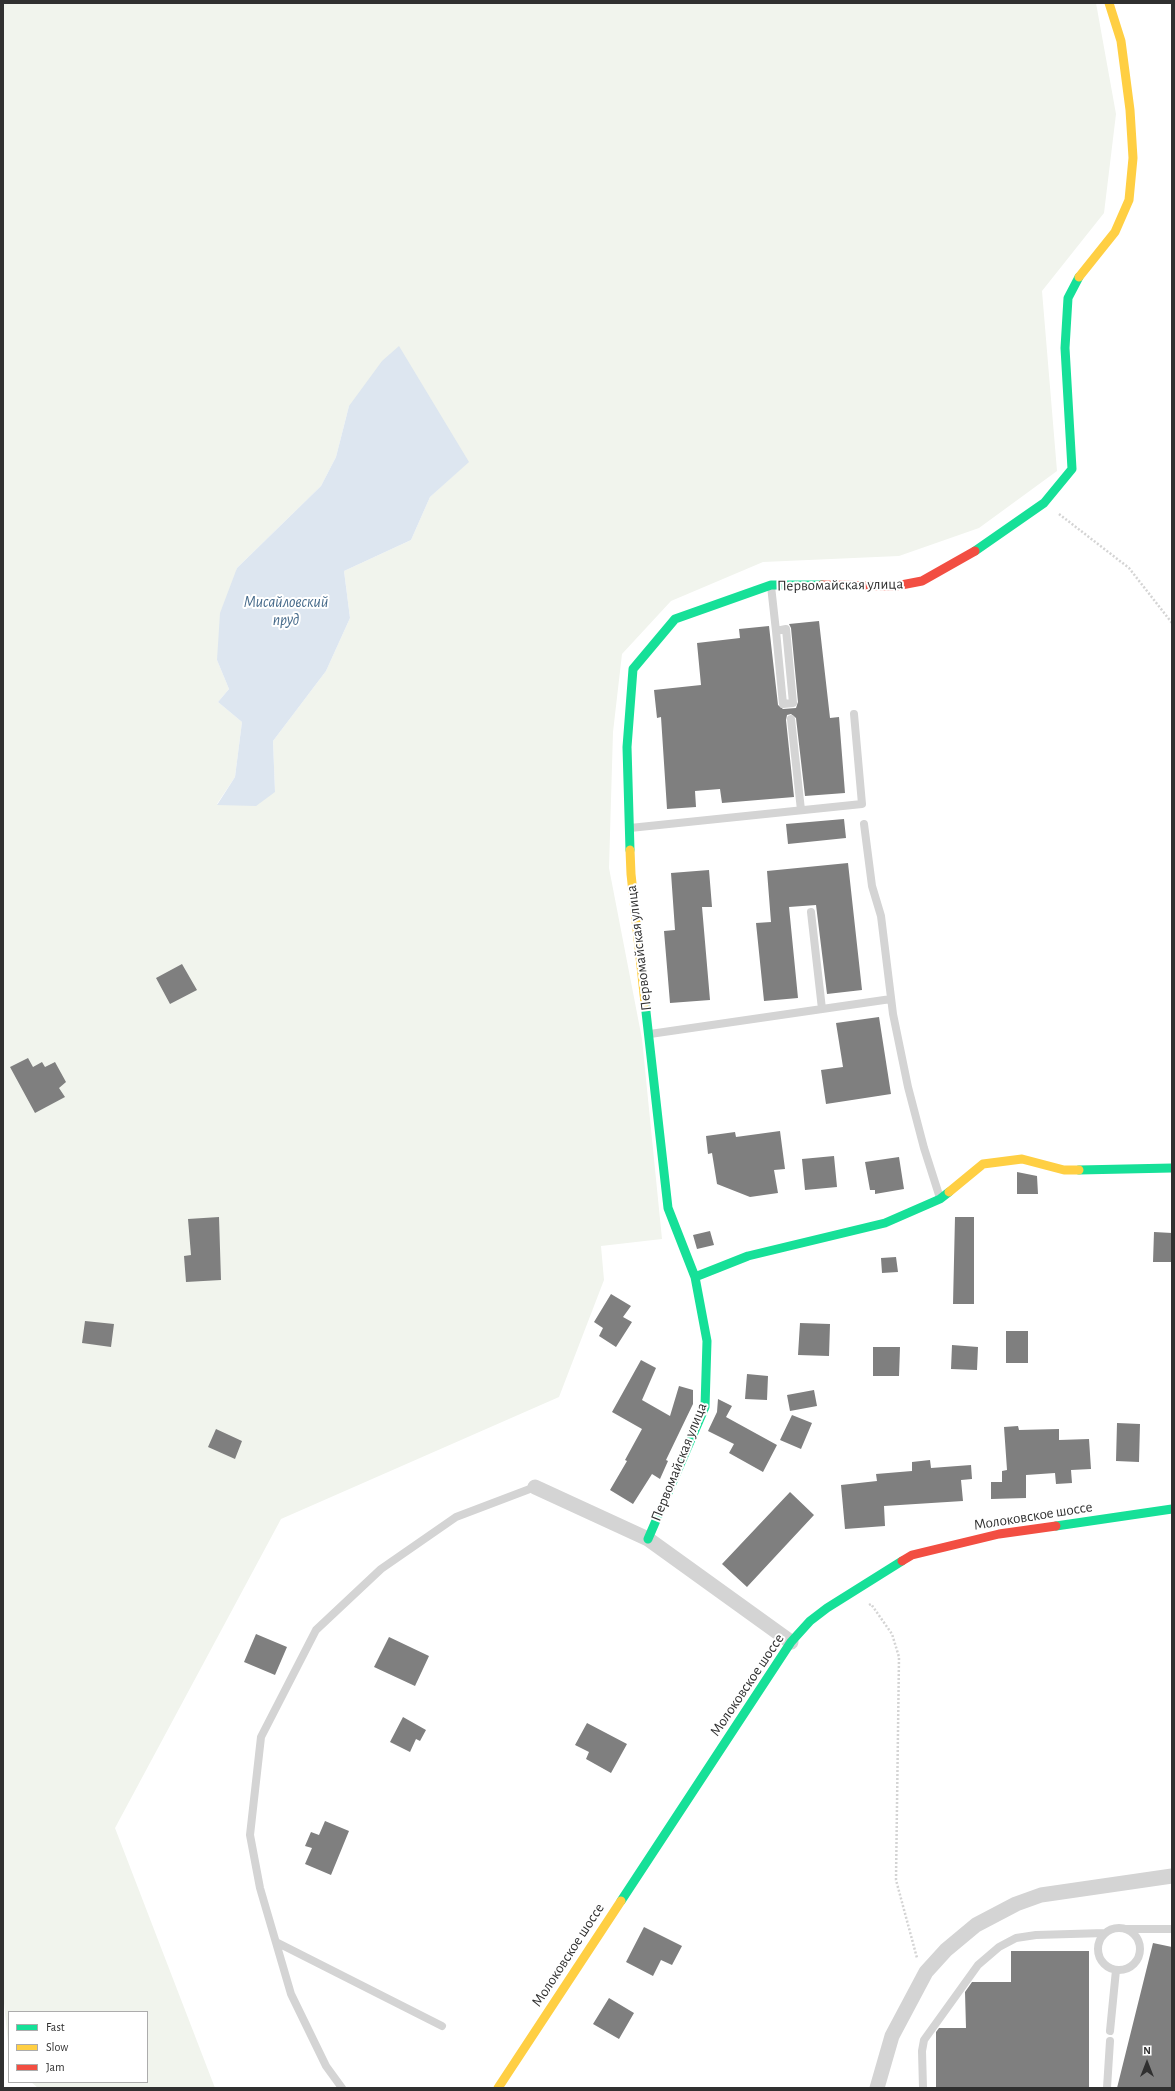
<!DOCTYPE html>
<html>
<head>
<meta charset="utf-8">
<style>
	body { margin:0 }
	#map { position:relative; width:1175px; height:2091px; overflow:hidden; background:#fff; font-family:"Alegreya Sans",sans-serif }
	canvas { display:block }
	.frame { position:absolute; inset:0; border:4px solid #303030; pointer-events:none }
	.legend { position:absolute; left:8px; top:2011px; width:140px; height:72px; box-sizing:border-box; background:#fff; border:1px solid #acacac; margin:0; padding:5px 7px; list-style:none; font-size:12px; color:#303030 }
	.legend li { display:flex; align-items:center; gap:8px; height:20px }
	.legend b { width:20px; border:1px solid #acacac }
	.north { position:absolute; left:1127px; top:2043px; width:40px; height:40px; -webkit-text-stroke:3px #fff; paint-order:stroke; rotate:0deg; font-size:11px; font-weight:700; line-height:16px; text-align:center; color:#303030 }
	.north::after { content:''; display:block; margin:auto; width:14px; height:18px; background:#303030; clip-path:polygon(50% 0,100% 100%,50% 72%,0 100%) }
</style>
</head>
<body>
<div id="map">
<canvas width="1175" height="2091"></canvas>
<div class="frame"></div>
<ul class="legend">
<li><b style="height:5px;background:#16e098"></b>Fast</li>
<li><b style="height:5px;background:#ffcf43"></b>Slow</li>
<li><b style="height:5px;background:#f24e42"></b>Jam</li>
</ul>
<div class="north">N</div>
</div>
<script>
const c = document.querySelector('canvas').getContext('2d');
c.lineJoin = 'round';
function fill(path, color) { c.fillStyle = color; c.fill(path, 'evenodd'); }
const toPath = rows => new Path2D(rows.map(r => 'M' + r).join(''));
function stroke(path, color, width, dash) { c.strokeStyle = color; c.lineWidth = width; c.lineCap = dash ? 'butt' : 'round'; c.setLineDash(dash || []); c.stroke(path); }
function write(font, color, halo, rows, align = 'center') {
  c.font = font + ' "Alegreya Sans",sans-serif'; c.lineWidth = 4; c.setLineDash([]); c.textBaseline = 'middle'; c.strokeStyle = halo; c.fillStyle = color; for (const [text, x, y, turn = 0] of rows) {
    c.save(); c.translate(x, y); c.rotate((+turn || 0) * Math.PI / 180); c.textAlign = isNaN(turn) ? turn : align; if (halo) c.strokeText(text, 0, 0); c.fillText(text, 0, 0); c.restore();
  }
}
fill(toPath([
	[3,3,1096,3,1116,114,1104,213,1042,291,1057,471,979,528,899,556,763,562,671,601,622,654,613,732,609,868,642,1039,662,1239,601,1246,604,1280,559,1397,281,1519,115,1828,215,2088,38,2088,31,2082,147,2082,147,2012,9,2012,9,2052,3,1993],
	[349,406,468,462,430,497,411,540,344,571,350,618,326,671,273,741,275,792,217,804,235,777,242,722,218,702,229,689,217,660,237,568,321,486,336,457]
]), '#f1f4ed');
fill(toPath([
	[399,346,469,462,430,497,411,540,344,571,350,618,326,671,273,741,275,792,256,806,217,805,235,777,242,722,218,702,229,689,217,660,220,613,237,568,321,486,336,457,349,406,382,361]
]), '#dde6f0');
fill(toPath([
	[819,621,830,718,839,717,845,793,805,796,796,718,791,714,787,715,786,720,794,797,722,803,720,789,695,791,696,807,667,809,661,717,657,718,654,690,701,685,697,643,740,638,739,629,769,626,778,705,783,709,796,708,798,702,791,628,789,624],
	[844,819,846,838,788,844,786,824],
	[848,863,862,990,827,994,816,905,789,907,798,998,764,1001,756,923,771,922,767,871],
	[709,870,712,907,702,907,710,1000,670,1003,664,931,675,930,671,873],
	[182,964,197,990,170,1004,156,978],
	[879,1017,891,1094,826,1104,821,1070,843,1067,836,1023],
	[28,1058,33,1067,42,1062,45,1067,55,1062,66,1082,59,1088,65,1097,35,1113,10,1067],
	[780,1131,785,1169,774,1170,778,1193,750,1197,717,1184,712,1153,708,1154,706,1136,735,1132,736,1137],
	[834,1156,837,1187,805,1190,802,1159],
	[899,1157,904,1189,875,1194,875,1190,870,1190,865,1162],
	[1017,1172,1037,1176,1038,1194,1017,1194],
	[219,1217,221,1280,186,1282,184,1256,191,1255,188,1219],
	[955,1217,974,1217,974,1304,953,1304],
	[710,1231,714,1245,697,1249,693,1235],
	[1154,1232,1172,1233,1172,1262,1153,1262],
	[896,1257,898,1272,882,1273,881,1258],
	[611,1294,631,1306,623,1317,632,1322,616,1347,599,1336,603,1328,594,1322],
	[85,1321,114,1324,111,1347,82,1343],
	[800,1323,830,1324,829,1356,798,1355],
	[1006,1331,1028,1331,1028,1363,1006,1363],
	[952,1345,978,1347,977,1370,951,1369],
	[873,1347,900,1347,899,1376,873,1376],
	[641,1360,656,1368,642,1400,670,1416,679,1386,693,1390,693,1404,666,1460,668,1461,660,1479,652,1474,633,1504,610,1490,627,1461,625,1460,642,1429,612,1412],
	[747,1374,768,1376,767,1400,745,1399],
	[814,1390,817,1406,790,1411,787,1395],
	[718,1399,732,1406,726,1417,777,1445,763,1472,729,1453,734,1444,708,1431,717,1412],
	[792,1415,812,1423,801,1449,780,1440],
	[1117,1423,1140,1424,1139,1462,1116,1461],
	[1018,1426,1019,1430,1059,1429,1059,1440,1089,1439,1091,1469,1071,1470,1072,1483,1056,1484,1055,1473,1026,1475,1026,1498,991,1499,991,1482,1002,1482,1002,1471,1007,1470,1004,1427],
	[216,1429,242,1441,235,1459,208,1447],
	[930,1460,931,1468,971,1465,972,1479,961,1480,963,1501,884,1506,885,1526,845,1529,841,1485,877,1481,876,1474,912,1471,912,1462],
	[790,1492,814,1515,747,1587,722,1564],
	[256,1634,287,1647,275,1675,244,1662],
	[389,1637,429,1656,415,1686,374,1667],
	[403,1717,426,1730,420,1741,416,1739,410,1752,390,1742],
	[587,1723,627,1744,611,1773,586,1759,589,1752,575,1745],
	[325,1821,349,1831,331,1875,305,1864,312,1848,305,1846,311,1832,319,1835],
	[644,1927,682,1946,672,1965,661,1960,653,1976,626,1962],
	[1153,1943,1172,1947,1172,2088,1117,2088],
	[1011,1951,1089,1951,1089,2088,936,2088,936,2032,939,2028,966,2028,965,1992,972,1982,1011,1982],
	[609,1998,634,2013,619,2039,593,2024]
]), '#7f7f7f');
stroke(toPath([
	[1059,514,1129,568,1172,623],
	[869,1605,871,1604,892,1634,899,1657,896,1880,917,1958]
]), '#d4d4d4', 2.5, [2, 2]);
stroke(toPath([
	[771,586,776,631,783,704,793,703,786,629,776,631],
	[791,719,801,810],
	[864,824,872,886,881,916,893,1014,908,1087,924,1148,940,1198],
	[630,828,862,804,854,714],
	[811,912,822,1009],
	[650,1034,891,999],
	'1098 1949a21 21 0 1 1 42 0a21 21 0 1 1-42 0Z',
	[1127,1929,1172,1929],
	[276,1942,442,2026],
	[1110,2031,1116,1970],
	[342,2088,326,2066,291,1994,260,1888,250,1835,261,1737,316,1630,381,1569,456,1517,535,1487],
	[923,2088,922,2051,924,2040,978,1965,999,1947,1016,1938,1036,1935,1105,1933],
	[1107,2088,1110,2041]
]), '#d4d4d4', 8);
stroke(toPath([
	[535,1487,648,1539,791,1642],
	[877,2088,892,2036,926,1972,946,1950,976,1925,1016,1904,1041,1895,1172,1876]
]), '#d4d4d4', 15);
stroke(toPath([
	[975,551,1044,503,1072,469,1065,348,1068,298,1079,277],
	[630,850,627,747,633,669,675,619,771,585,822,585],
	[645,1003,668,1208,695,1277,707,1341,705,1407,648,1539],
	[1079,1170,1172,1168],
	[695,1277,748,1256,885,1223,940,1199,949,1192],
	[1056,1526,1172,1509],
	[621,1901,791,1642,810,1621,827,1608,902,1561]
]), '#16e098', 9);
stroke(toPath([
	[1079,277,1115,232,1129,200,1133,158,1130,110,1121,41,1109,3],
	[630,850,631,874,645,1003],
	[949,1192,983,1164,1022,1159,1064,1170,1079,1170],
	[498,2088,621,1901]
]), '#ffcf43', 9);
stroke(toPath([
	[822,585,896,586,922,581,975,551],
	[902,1561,912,1555,999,1534,1056,1526]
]), '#f24e42', 9);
write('15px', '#303030', '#fff', [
	["Первомайская улица",840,585,-1],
	["Первомайская улица",639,948,-97],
	["Первомайская улица",679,1462,-68],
	["Молоковское шоссе",1033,1516,-9],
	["Молоковское шоссе",747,1685,-56],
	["Молоковское шоссе",568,1955,-57]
]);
write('italic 16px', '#466a8a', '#fff', [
	["Мисайловский",286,602],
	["пруд",286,620]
]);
</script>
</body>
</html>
